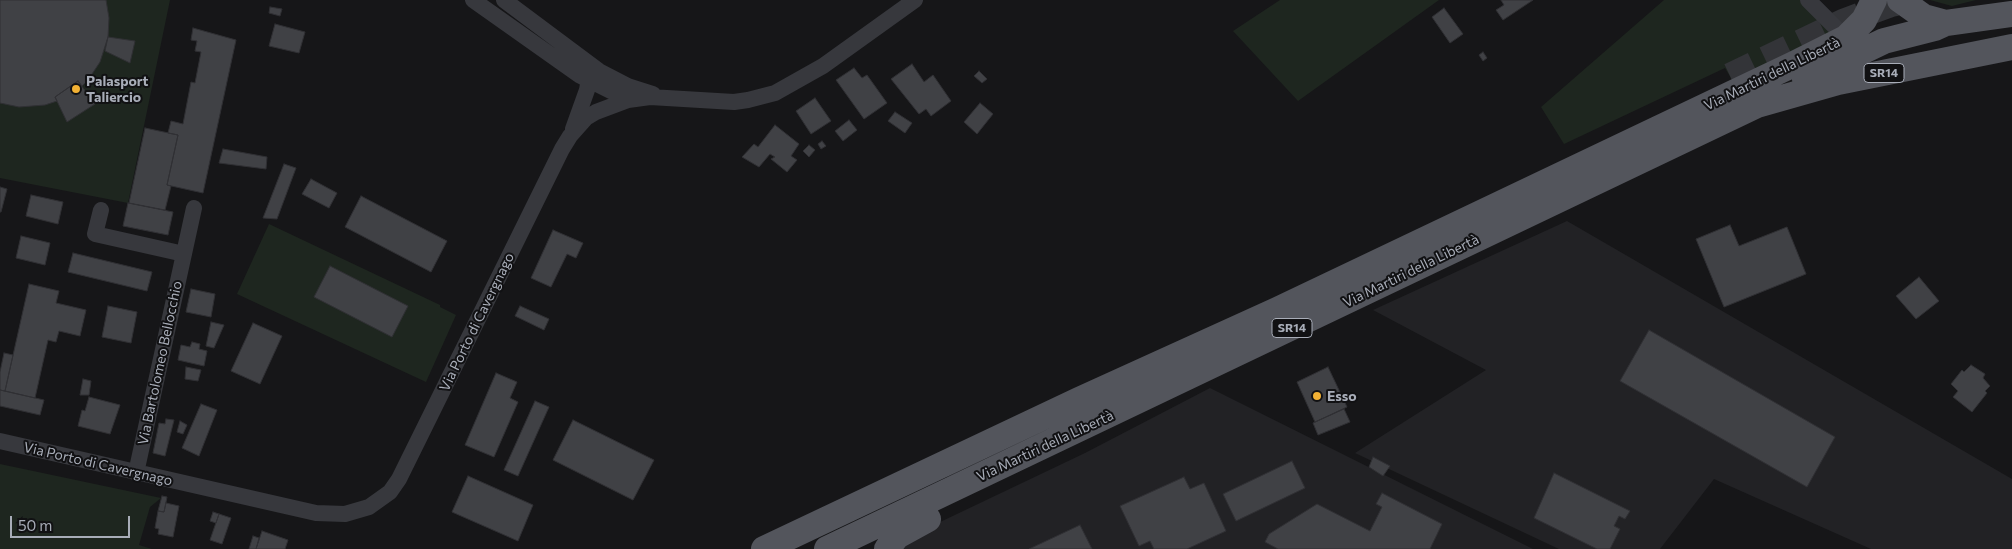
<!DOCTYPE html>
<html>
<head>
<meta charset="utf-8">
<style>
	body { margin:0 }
	#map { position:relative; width:2012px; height:549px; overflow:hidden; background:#161618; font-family:Commissioner,sans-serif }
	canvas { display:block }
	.scale { position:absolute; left:10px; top:516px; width:120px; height:22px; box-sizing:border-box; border:2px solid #a8adb8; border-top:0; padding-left:6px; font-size:15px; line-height:18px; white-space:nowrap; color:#a8adb8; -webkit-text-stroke:4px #111113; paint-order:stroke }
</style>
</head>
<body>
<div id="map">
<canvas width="2012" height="549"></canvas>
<div class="scale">50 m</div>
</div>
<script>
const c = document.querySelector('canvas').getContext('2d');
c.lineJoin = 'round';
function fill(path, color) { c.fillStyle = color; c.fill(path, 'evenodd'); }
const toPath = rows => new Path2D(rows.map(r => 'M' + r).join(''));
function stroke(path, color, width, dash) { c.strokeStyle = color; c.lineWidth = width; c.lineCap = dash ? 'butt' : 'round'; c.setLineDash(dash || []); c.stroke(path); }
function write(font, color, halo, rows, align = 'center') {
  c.font = font + ' Commissioner,sans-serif'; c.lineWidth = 4; c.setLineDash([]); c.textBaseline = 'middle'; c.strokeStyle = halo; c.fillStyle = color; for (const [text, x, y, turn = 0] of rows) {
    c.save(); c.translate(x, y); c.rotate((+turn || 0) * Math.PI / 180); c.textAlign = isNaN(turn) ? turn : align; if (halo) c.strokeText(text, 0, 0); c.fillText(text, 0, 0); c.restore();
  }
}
fill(toPath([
	[1567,221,2012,479,2012,549,1871,549,1714,479,1660,549,1559,549,1355,453,1486,370,1373,310],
	[1210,388,1533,549,902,549,915,534,1085,453]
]), '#222225');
fill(toPath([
	[0,0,170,0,128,203,0,178],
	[1280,0,1439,0,1298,101,1233,31],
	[1664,0,1802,0,1823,21,1830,34,1734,83,1725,68,1564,144,1541,107],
	[1930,0,1976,0,1952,6],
	[269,224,440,305,440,307,456,315,426,382,237,294],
	[0,464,161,498,150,507,139,545,152,549,0,549]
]), '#1e261f');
const building = toPath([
	[0,0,106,0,109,18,108,37,100,62,88,80,82,86,78,81,55,97,57,101,45,105,19,107,0,103,0,0],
	[1501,0,1533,0,1503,20,1496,10,1504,5,1501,0],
	[270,7,282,9,280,16,269,13,270,7],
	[1444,8,1463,34,1450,43,1432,17,1444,8],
	[275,24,305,32,299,53,269,46,275,24],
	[193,28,236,40,203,193,167,185,178,135,168,133,171,121,183,124,191,82,195,83,201,52,195,51,197,41,191,40,193,28],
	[108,37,135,41,130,63,105,51,108,37],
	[1483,52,1487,58,1483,61,1479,55,1483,52],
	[912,64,924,82,933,75,951,101,931,116,926,109,919,114,891,79,912,64],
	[854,68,862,78,867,75,887,103,864,119,836,80,854,68],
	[979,71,987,79,982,83,974,76,979,71],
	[78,81,95,104,67,122,55,97,78,81],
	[815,98,831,121,811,134,796,111,815,98],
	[980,103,993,114,977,134,964,122,980,103],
	[895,112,912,123,905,133,888,121,895,112],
	[849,120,857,130,843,141,835,131,849,120],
	[775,125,799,144,791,156,797,160,787,172,771,159,775,157,770,154,759,167,742,157,754,144,758,147,775,125],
	[145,128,178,135,167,185,171,186,165,210,129,203,145,128],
	[822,141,826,146,821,149,818,144,822,141],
	[809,145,815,150,809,157,803,151,809,145],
	[223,149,267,157,266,169,219,163,223,149],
	[284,164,296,168,277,219,263,218,284,164],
	[311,179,337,193,329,208,302,194,311,179],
	[0,187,7,189,1,212,0,212,0,187],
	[31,195,63,202,58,224,26,216,31,195],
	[361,196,447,241,431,272,345,227,361,196],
	[128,203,173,212,168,235,123,226,128,203],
	[1730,225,1739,246,1787,227,1806,274,1724,307,1696,239,1730,225],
	[553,230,583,243,576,258,567,254,551,287,531,278,553,230],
	[21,236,50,243,45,265,16,258,21,236],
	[73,253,152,272,147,291,68,272,73,253],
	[330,266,408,306,392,337,314,297,330,266],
	[1919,277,1939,301,1916,319,1896,296,1919,277],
	[29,284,59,291,56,303,86,310,80,336,59,331,56,342,48,340,35,398,5,391,29,284],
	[191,289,215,294,211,317,186,312,191,289],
	[108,306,137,312,131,343,102,337,108,306],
	[520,306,549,319,544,330,515,316,520,306],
	[211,322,224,325,214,348,206,346,211,322],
	[253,323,282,336,260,384,231,371,253,323],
	[1649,330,1835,437,1807,487,1620,381,1649,330],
	[192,342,200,344,199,349,207,351,204,366,178,360,181,345,190,347,192,342],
	[4,353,13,355,5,391,0,390,0,372,4,353],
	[1971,365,1985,374,1983,378,1990,386,1985,391,1987,393,1972,412,1953,397,1958,391,1951,384,1962,370,1964,372,1971,365],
	[186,367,201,370,198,381,185,379,186,367],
	[1328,367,1347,407,1315,422,1297,382,1328,367],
	[496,373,517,382,510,398,518,402,494,457,465,445,496,373],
	[83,379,91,381,89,395,80,395,83,379],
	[0,390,44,400,40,415,0,406,0,390],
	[89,397,120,405,110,434,78,426,82,410,85,411,89,397],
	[535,401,549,407,518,476,504,470,535,401],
	[201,404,217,410,199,456,182,448,201,404],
	[1344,409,1350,422,1318,435,1313,423,1344,409],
	[166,419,174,420,165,456,153,453,159,423,165,424,166,419],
	[573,420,654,460,633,500,553,460,573,420],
	[180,421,187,425,183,434,177,432,180,421],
	[1373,457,1390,466,1383,476,1369,467,1373,457],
	[1292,461,1305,488,1236,521,1223,494,1292,461],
	[1554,473,1630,511,1625,519,1619,516,1614,526,1620,529,1610,549,1597,549,1534,518,1554,473],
	[468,476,533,505,518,541,452,512,468,476],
	[1184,477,1190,489,1204,483,1226,531,1187,549,1154,549,1150,541,1139,546,1120,506,1184,477],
	[1382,493,1442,524,1430,549,1278,549,1265,542,1269,534,1317,504,1370,531,1382,507,1376,504,1382,493],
	[162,496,167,497,164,512,158,511,162,496],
	[166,503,179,506,173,537,158,534,159,529,155,528,158,511,164,512,166,503],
	[213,512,219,514,216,523,210,521,213,512],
	[219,514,231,518,222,544,210,540,219,514],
	[1080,525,1092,549,1029,549,1080,525],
	[262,531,288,540,285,549,256,549,262,531],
	[253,536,259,538,256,549,249,549,253,536]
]);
fill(building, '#404145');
stroke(building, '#303034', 1);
stroke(toPath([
	[1730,76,1843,22,1891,4,1909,0]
]), '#333438', 26, [26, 13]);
stroke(toPath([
	[473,0,579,75,629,100],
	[504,0,599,71,628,86,653,94],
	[1808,0,1846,38],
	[573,129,587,90,590,72],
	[101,210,95,234,184,254],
	[0,441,316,513,345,514,369,507,390,492,399,479,562,149,570,136,586,118,596,112,628,100,650,97,734,102,748,100,775,93,823,66,915,0],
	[136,473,194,208]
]), '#37383d', 16);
stroke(toPath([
	[1900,0,1924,17,1946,23,2012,14],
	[1805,79,1884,41,1935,28,1946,23],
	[764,549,1079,400,1277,310,1794,64,1846,38,1864,20,1874,0],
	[827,549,1757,105,1838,82,2012,47],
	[887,549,897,536,928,519]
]), '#53555c', 26);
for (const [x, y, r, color] of [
	[76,89,5,"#f2b134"],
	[1317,396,5,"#f2b134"]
]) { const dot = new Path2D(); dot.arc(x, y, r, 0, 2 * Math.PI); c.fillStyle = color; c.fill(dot); stroke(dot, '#111113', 2); }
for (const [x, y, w] of [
	[1884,73,40],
	[1292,328,40]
]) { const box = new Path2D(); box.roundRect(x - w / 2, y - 9.5, w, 19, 4); c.fillStyle = '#111113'; c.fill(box); stroke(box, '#a8adb8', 1); }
write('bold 12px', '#a8adb8', null, [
	["SR14",1884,73],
	["SR14",1292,328]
]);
write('14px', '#a8adb8', '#111113', [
	["Via Martiri della Libertà",1772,74,-26],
	["Via Martiri della Libertà",1411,271,-26],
	["Via Porto di Cavergnago",477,322,-64],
	["Via Bartolomeo Bellocchio",160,363,-78],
	["Via Martiri della Libertà",1045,446,-25],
	["Via Porto di Cavergnago",98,464,13]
]);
write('bold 14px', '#a8adb8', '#111113', [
	["Palasport",86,81],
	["Taliercio",86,97],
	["Esso",1327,396]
], 'left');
</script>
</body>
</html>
